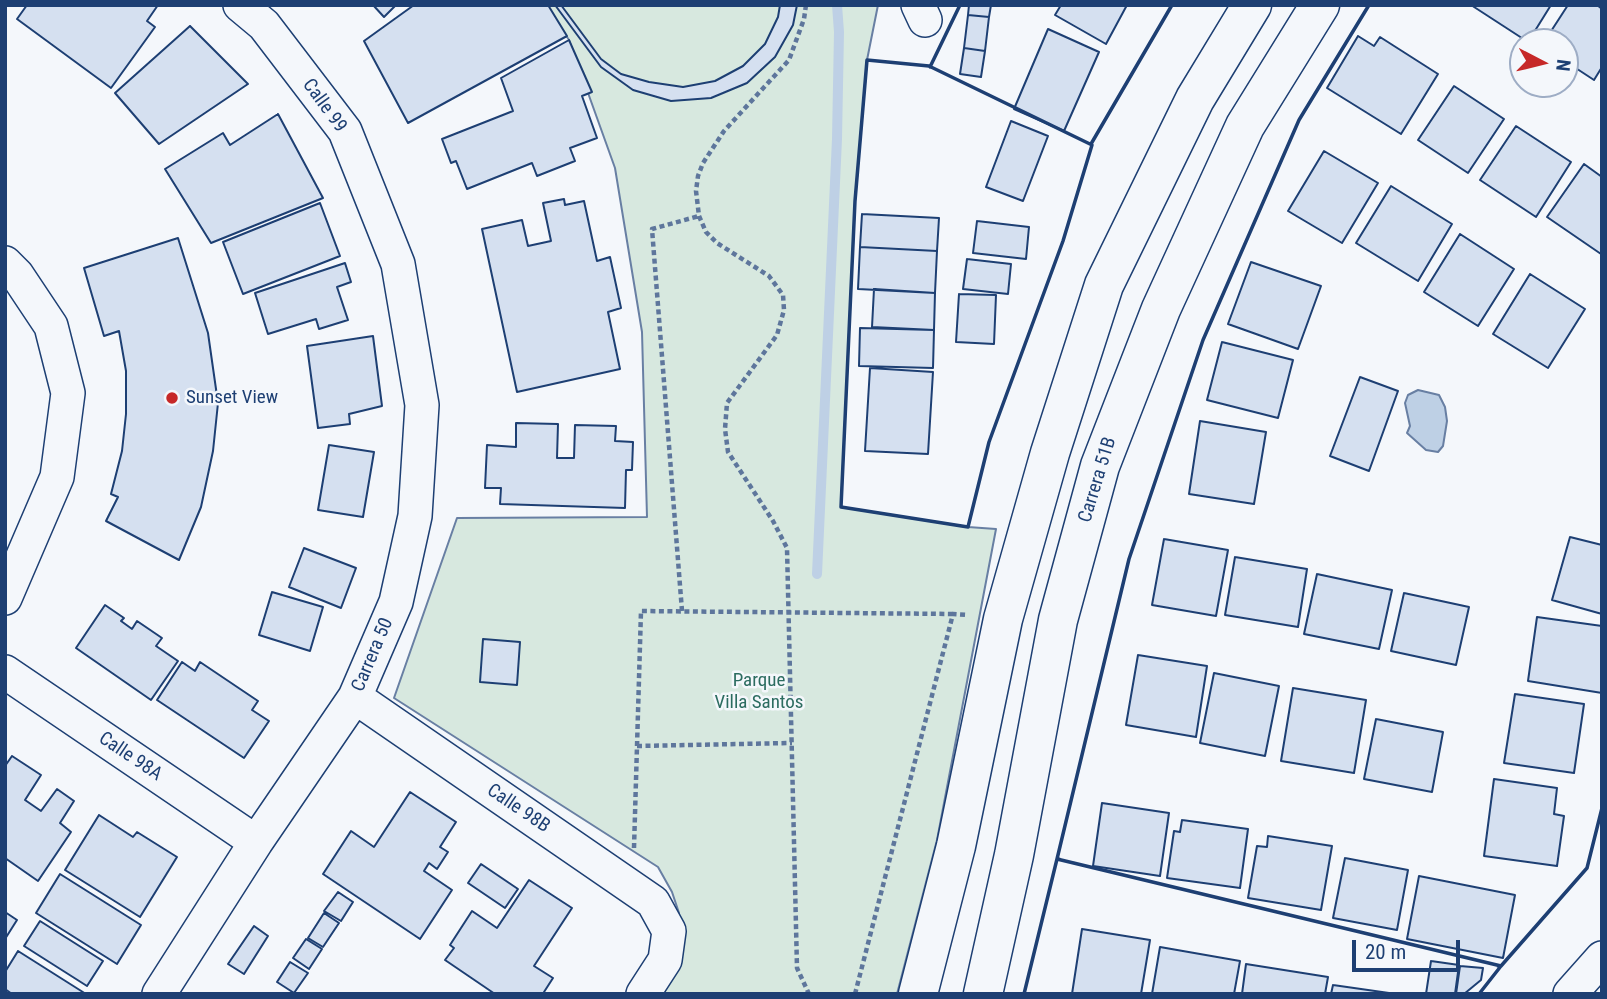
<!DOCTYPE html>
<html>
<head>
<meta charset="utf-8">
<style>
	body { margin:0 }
	#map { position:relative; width:1607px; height:999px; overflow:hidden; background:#f4f7fb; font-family:"Roboto Condensed",sans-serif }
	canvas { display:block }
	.frame { position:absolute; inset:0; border:7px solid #1d3f73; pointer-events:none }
	.north { position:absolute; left:1509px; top:28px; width:70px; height:70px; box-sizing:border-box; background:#f4f7fb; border:2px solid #9eadc5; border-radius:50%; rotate:97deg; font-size:19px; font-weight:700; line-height:28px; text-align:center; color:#1d3f73 }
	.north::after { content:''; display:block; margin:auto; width:24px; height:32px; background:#c62828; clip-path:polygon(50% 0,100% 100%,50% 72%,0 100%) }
	.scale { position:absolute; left:1352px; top:940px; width:108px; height:32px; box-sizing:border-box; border:4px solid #1d3f73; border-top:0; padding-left:9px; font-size:21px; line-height:24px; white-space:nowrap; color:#1d3f73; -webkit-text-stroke:5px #f4f7fb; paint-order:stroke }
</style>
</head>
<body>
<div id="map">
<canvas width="1607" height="999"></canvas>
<div class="frame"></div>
<div class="north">N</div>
<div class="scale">20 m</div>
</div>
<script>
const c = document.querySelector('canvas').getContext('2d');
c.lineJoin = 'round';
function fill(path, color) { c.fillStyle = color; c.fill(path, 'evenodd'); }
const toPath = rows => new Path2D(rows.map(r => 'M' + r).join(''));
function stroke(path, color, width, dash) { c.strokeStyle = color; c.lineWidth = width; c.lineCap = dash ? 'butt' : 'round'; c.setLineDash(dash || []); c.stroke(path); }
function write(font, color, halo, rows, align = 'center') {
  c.font = font + ' "Roboto Condensed",sans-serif'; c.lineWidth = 5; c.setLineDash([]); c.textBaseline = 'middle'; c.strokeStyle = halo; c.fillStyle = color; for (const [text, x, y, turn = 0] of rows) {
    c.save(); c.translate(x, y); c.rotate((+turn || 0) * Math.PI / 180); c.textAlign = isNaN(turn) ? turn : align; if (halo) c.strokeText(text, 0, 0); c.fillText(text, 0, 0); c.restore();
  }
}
const green = toPath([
	[546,5,878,5,867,60,855,201,841,507,968,527,996,529,937,840,897,994,648,994,680,942,679,913,672,892,658,867,394,698,457,518,647,517,642,332,615,168,569,40,546,5]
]);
fill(green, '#d7e8df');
stroke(green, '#687fa3', 2);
const water = toPath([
	[1418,390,1439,395,1445,407,1447,421,1443,446,1438,452,1426,450,1407,433,1410,426,1405,403,1408,395,1418,390]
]);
fill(water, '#bed0e5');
stroke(water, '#687fa3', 2);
stroke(toPath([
	[817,574,837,139,839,32,837,5]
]), '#bed0e5', 10);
const building = toPath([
	[27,5,158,5,147,21,155,27,111,88,17,19,27,5],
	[373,5,396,5,384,17,373,5],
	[414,5,548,5,567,36,408,123,364,41,414,5],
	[555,5,561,5,601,59,621,74,649,82,683,87,715,81,743,66,765,44,778,17,780,5,797,5,793,25,775,57,747,83,711,98,671,101,633,90,601,67,555,5],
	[969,5,991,5,989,17,968,15,969,5],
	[1061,5,1127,5,1106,44,1055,15,1061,5],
	[1471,5,1551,5,1528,42,1471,5],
	[1568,5,1597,5,1602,9,1602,67,1594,80,1565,61,1565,42,1544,42,1568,5],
	[968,15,989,17,985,51,964,48,968,15],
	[190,26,248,84,159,144,115,93,190,26],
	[1048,29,1099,52,1064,131,1014,109,1048,29],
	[1358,36,1374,46,1380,37,1438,74,1401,134,1327,88,1358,36],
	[569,40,592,92,582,96,597,138,570,148,575,161,537,176,532,163,467,189,456,161,451,163,442,139,513,111,501,78,569,40],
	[964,48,985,51,981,77,960,74,964,48],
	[1454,86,1504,119,1468,173,1418,140,1454,86],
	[278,114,323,198,211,243,165,169,223,133,230,145,278,114],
	[1011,121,1048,136,1023,201,986,187,1011,121],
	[1516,126,1571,162,1536,217,1480,180,1516,126],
	[1324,151,1378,183,1342,243,1288,211,1324,151],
	[1584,164,1602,177,1601,254,1547,217,1584,164],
	[1391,186,1452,224,1418,281,1356,243,1391,186],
	[564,199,565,205,584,201,597,261,610,257,621,308,608,312,620,369,517,392,482,229,522,220,528,246,551,241,543,203,564,199],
	[320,203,340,256,243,294,223,242,320,203],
	[862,214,939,218,937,251,860,247,862,214],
	[977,221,1029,227,1026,259,973,253,977,221],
	[1460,234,1514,269,1478,326,1424,292,1460,234],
	[178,238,208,333,218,403,213,451,201,507,179,560,106,521,118,497,111,494,122,451,126,414,126,371,119,331,104,336,84,268,178,238],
	[860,247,937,251,935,293,858,289,860,247],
	[967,259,1011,264,1008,294,963,289,967,259],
	[1251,262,1321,286,1298,349,1228,324,1251,262],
	[345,263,351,282,337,287,348,320,319,329,316,319,268,334,255,293,345,263],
	[1530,274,1585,309,1548,368,1493,334,1530,274],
	[874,289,935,293,934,330,872,327,874,289],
	[959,294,996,295,994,344,956,342,959,294],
	[860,328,934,330,933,368,859,366,860,328],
	[373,336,382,406,349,414,350,424,318,428,307,346,373,336],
	[1222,342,1293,360,1278,418,1207,400,1222,342],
	[870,368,933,372,928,454,865,451,870,368],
	[1360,377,1398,391,1369,471,1330,456,1360,377],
	[1200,421,1266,432,1254,504,1189,494,1200,421],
	[516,423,558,424,557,458,574,458,575,425,616,426,615,441,633,442,632,470,626,470,625,508,500,504,501,488,485,488,487,445,516,447,516,423],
	[329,445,374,452,363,517,318,510,329,445],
	[1570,537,1602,545,1602,614,1552,600,1570,537],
	[1164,539,1228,550,1216,616,1152,605,1164,539],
	[304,548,356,568,341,608,289,587,304,548],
	[1235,557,1307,569,1298,627,1225,615,1235,557],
	[1317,574,1392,590,1379,649,1304,634,1317,574],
	[272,592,323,607,310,651,259,635,272,592],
	[1404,593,1469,607,1456,665,1391,651,1404,593],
	[105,605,124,618,121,621,132,629,137,621,162,638,156,646,178,661,151,700,76,648,105,605],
	[1537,617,1602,626,1602,693,1528,681,1537,617],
	[483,639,520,642,517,685,480,682,483,639],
	[1138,655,1207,666,1196,737,1126,725,1138,655],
	[182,662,195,671,200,662,258,701,252,710,269,721,244,758,157,700,182,662],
	[1214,673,1279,686,1265,756,1200,743,1214,673],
	[1293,688,1366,700,1354,773,1281,761,1293,688],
	[1515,694,1584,704,1574,773,1504,763,1515,694],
	[1376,719,1443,732,1432,792,1364,779,1376,719],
	[12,756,41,775,25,800,41,811,57,789,74,801,60,823,71,832,38,881,5,858,5,766,12,756],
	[1494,779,1557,788,1554,814,1564,816,1557,866,1484,856,1494,779],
	[410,792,456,822,440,847,448,852,437,869,429,863,424,871,452,890,420,939,323,874,351,831,374,847,410,792],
	[1102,803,1169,813,1160,876,1093,866,1102,803],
	[99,815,133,837,137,832,177,857,140,917,65,870,99,815],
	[1182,820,1248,829,1240,888,1167,878,1174,831,1180,832,1182,820],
	[1268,836,1332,846,1321,910,1248,898,1257,846,1267,847,1268,836],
	[1345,858,1408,870,1397,930,1333,918,1345,858],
	[481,864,518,889,505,908,468,883,481,864],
	[60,874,141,925,117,964,36,913,60,874],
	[1419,876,1515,895,1503,958,1407,939,1419,876],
	[529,880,572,908,534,966,553,978,544,992,547,994,495,994,445,960,454,948,450,945,472,911,497,928,529,880],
	[338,892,353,902,341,921,324,911,338,892],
	[5,912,17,920,5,939,5,912],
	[324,913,339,923,323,947,308,938,324,913],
	[40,921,103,961,87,986,24,946,40,921],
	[254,926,268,936,244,974,228,964,254,926],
	[1082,929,1150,940,1141,994,1072,994,1082,929],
	[306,939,322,949,309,969,293,958,306,939],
	[1160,947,1240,961,1234,994,1152,994,1160,947],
	[18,951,86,994,12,994,5,989,5,972,18,951],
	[1431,961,1459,965,1455,994,1426,994,1431,961],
	[290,962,308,973,294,993,277,982,290,962],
	[1246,964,1328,977,1325,994,1242,994,1246,964],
	[1460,966,1483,968,1481,980,1464,994,1456,994,1460,966],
	[1333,985,1396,994,1331,994,1333,985]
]);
fill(building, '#d5e0f0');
stroke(building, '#1d3f73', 2);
const street = toPath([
	[918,5,925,20],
	[5,263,17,275,51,326,68,393,57,477,5,598],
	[5,672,256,842],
	[355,697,653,902,669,931,665,960,643,994],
	[159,994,256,842,355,697,396,602,415,516,422,405,398,264,345,131,264,25,240,5],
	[1570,994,1602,958]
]);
const secondary = toPath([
	[918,994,956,846,1003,619,1050,453,1104,285,1195,99,1252,5],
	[983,994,1014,855,1058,620,1100,466,1161,309,1245,126,1320,5]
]);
stroke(street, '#1d3f73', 36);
stroke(secondary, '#1d3f73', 41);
stroke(toPath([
	[806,5,804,19,789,60,724,131,703,163,698,176,696,191,699,216,706,232,717,243,769,276,783,295,784,310,777,335,727,403,725,429,728,452,773,521,787,548,797,968,809,994],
	[682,611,652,229,699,216],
	[637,746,792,743],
	[634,848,641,611,953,614],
	[855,994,953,614,967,615]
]), '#5e769c', 4.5, [5, 3.5]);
stroke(street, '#f4f7fb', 33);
stroke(secondary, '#f4f7fb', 38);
stroke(toPath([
	[1369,5,1299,120,1203,340,1129,559,1057,859,1501,966,1587,868,1602,808],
	[867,60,929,66,1092,145,1063,241,989,442,968,527,841,507,855,201,867,60],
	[930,67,960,5],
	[1091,144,1172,5],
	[1024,994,1057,859,1059,859],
	[1479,994,1501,966,1498,966]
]), '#1d3f73', 3.5);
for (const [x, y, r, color] of [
	[172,398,7,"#c62828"]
]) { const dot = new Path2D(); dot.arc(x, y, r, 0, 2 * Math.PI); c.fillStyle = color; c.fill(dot); stroke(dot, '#f4f7fb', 2.5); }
write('19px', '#1d3f73', '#f4f7fb', [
	["Calle 99",324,106,54],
	["Carrera 51B",1098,480,-73],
	["Carrera 50",373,655,-67],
	["Calle 98A",130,757,34],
	["Calle 98B",518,809,34]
]);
write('19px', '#1d3f73', '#f4f7fb', [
	["Sunset View",186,398]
], 'left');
write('19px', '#2c6c60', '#f4f7fb', [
	["Parque",759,681],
	["Villa Santos",759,703]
]);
</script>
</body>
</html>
